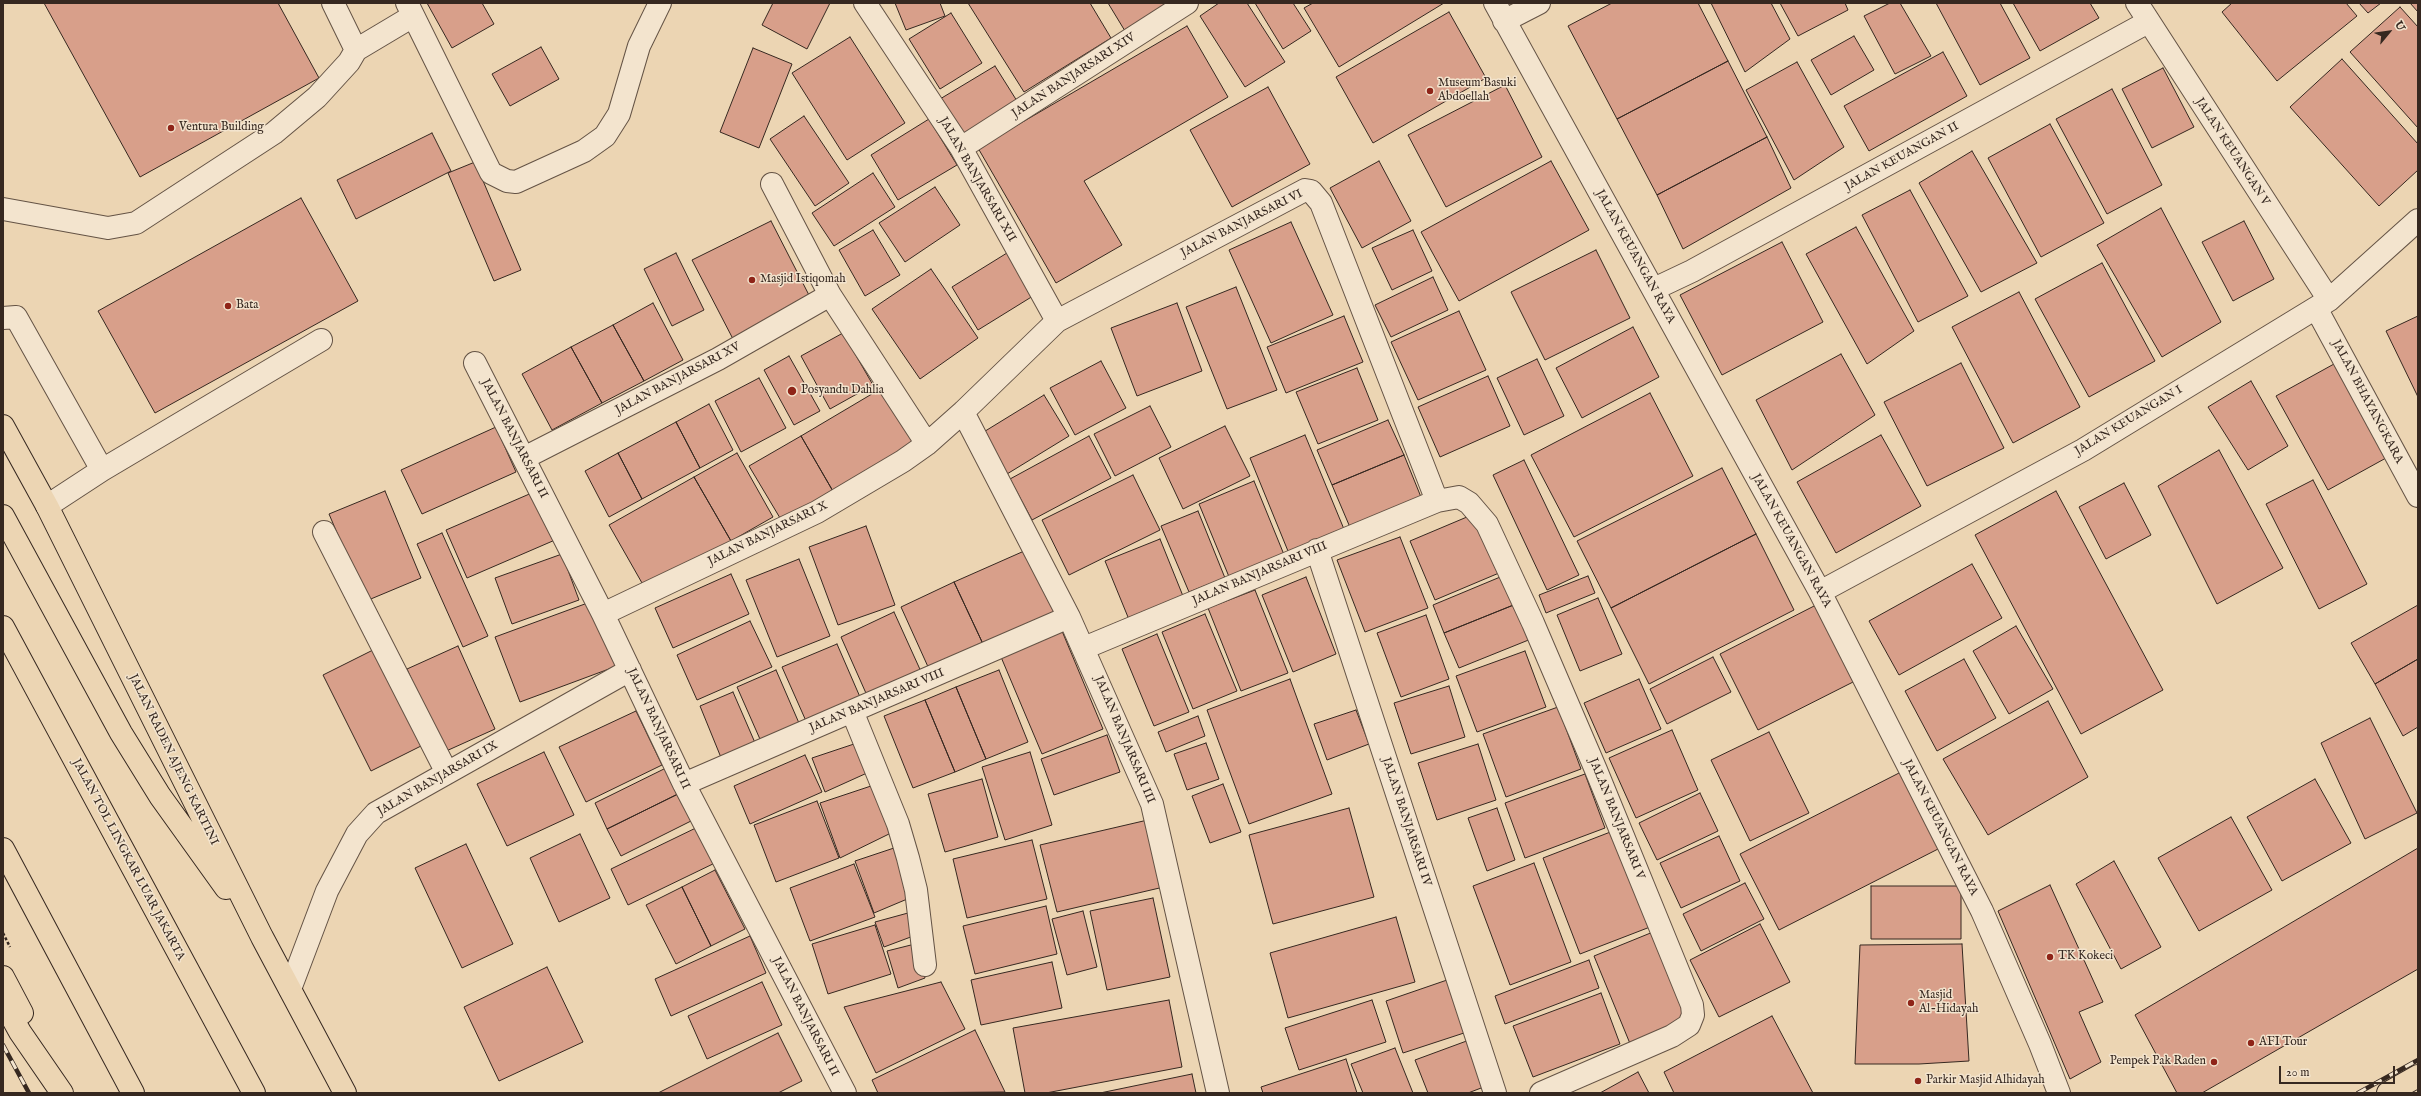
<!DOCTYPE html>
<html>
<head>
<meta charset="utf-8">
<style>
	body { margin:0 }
	#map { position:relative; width:2421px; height:1096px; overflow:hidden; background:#ecd5b3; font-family:"IM FELL English",serif }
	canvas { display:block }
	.frame { position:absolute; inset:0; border:4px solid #362820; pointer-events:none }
	.north { position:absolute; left:2369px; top:12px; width:40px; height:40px; -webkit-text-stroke:3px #f3e4ce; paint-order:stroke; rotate:61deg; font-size:11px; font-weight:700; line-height:16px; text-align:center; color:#362820 }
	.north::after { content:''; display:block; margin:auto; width:14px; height:18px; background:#362820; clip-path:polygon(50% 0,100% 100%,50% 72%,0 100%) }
	.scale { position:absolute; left:2279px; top:1066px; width:116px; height:18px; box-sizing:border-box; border:2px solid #362820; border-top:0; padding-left:5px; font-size:12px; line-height:14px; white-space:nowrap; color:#362820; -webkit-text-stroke:3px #f3e4ce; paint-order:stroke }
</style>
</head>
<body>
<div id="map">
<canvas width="2421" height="1096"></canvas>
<div class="frame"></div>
<div class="north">U</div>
<div class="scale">20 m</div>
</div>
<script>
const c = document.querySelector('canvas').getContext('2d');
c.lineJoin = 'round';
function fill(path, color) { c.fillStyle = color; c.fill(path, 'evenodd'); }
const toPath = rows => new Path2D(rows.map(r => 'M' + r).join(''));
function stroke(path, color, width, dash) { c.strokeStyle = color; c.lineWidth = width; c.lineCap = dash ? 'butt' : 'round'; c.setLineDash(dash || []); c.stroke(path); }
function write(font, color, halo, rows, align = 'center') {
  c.font = font + ' "IM FELL English",serif'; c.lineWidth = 3; c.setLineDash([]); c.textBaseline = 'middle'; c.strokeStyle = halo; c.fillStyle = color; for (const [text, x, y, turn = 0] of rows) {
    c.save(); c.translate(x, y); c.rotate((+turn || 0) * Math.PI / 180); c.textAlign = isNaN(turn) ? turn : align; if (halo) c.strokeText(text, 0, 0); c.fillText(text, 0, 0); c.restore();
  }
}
const building = toPath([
	[44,3,278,3,319,78,140,177,44,3],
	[427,3,482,3,494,24,452,48,427,3],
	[773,3,830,3,807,49,762,25,773,3],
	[895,3,940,3,945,16,906,30,895,3],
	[968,3,1090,3,1111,38,1024,92,968,3],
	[1108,3,1168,3,1125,31,1108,3],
	[1219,3,1247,3,1285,62,1245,87,1200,16,1219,3],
	[1255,3,1293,3,1311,31,1283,49,1255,3],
	[1313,3,1444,3,1339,67,1304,8,1313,3],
	[1612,3,1698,3,1728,61,1617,119,1568,26,1612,3],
	[1711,3,1771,3,1790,39,1745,72,1711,3],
	[1780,3,1845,3,1848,10,1798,36,1780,3],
	[1890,3,1900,3,1931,56,1895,74,1864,16,1890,3],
	[1936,3,2000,3,2030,58,1980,85,1936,3],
	[2013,3,2090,3,2099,18,2040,51,2013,3],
	[2232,3,2346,3,2357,16,2277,81,2222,12,2232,3],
	[2359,3,2381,3,2368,13,2359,3],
	[2410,3,2418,3,2418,12,2410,3],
	[2400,7,2418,27,2418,128,2350,52,2400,7],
	[1449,12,1486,78,1373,143,1336,77,1449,12],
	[951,13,982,63,940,89,909,39,951,13],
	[1187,26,1228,97,1084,181,1122,245,1056,283,978,148,1187,26],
	[1854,36,1874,70,1831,95,1811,60,1854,36],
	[850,37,905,123,847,160,792,73,850,37],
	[541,47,559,79,510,106,492,74,541,47],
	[753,48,792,64,759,148,720,132,753,48],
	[1943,52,1967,96,1869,151,1844,106,1943,52],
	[2342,59,2418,144,2418,170,2379,206,2290,107,2342,59],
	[1728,61,1767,137,1657,195,1617,119,1728,61],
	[1797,62,1844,147,1794,180,1746,90,1797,62],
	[995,66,1017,101,962,135,940,99,995,66],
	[2163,68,2194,127,2152,148,2122,89,2163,68],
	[1505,85,1542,157,1446,207,1408,135,1505,85],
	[1268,87,1310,164,1232,207,1190,130,1268,87],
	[2112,89,2162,185,2107,214,2056,119,2112,89],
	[804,116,849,183,815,206,770,139,804,116],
	[929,119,957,165,898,200,871,155,929,119],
	[2050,124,2104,223,2041,257,1988,158,2050,124],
	[432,133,451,171,356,219,337,180,432,133],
	[1767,137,1791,188,1683,249,1657,195,1767,137],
	[1972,151,2037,263,1981,292,1919,183,1972,151],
	[1379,161,1411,221,1362,248,1330,188,1379,161],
	[1551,161,1589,230,1459,301,1421,232,1551,161],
	[475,162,521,270,494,281,448,173,475,162],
	[873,173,895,207,834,246,812,213,873,173],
	[935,187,960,225,905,262,879,223,935,187],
	[1910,190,1968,296,1918,322,1862,215,1910,190],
	[301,198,358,301,155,413,98,311,301,198],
	[2161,208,2221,322,2162,357,2097,245,2161,208],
	[771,221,811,299,733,339,692,260,771,221],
	[2244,221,2274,279,2233,301,2202,242,2244,221],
	[1291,222,1333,315,1271,343,1229,250,1291,222],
	[1856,227,1914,331,1867,364,1806,254,1856,227],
	[873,230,900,275,865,296,839,250,873,230],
	[1413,230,1432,271,1392,290,1372,248,1413,230],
	[1782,242,1823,322,1722,375,1680,295,1782,242],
	[1596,250,1630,318,1545,360,1511,292,1596,250],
	[676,253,704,310,672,326,644,269,676,253],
	[1007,253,1033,296,978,330,952,287,1007,253],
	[2102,263,2155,361,2089,397,2035,299,2102,263],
	[931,269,978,338,920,379,872,309,931,269],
	[1433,277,1448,310,1391,337,1375,305,1433,277],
	[1236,287,1277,390,1227,409,1186,307,1236,287],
	[2019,292,2080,407,2013,443,1952,327,2019,292],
	[653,303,683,360,644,381,613,325,653,303],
	[1177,303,1202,371,1137,396,1111,328,1177,303],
	[1459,311,1486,370,1418,400,1391,342,1459,311],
	[1344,316,1363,362,1286,393,1267,347,1344,316],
	[2418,316,2418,397,2386,331,2418,316],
	[613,325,644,381,602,403,571,347,613,325],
	[1633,327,1659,377,1582,418,1556,368,1633,327],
	[843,333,873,385,830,409,801,356,843,333],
	[571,347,602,403,552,430,522,374,571,347],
	[1841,354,1875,415,1792,470,1756,400,1841,354],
	[789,356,820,411,794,425,764,370,789,356],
	[1537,359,1564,416,1524,435,1497,378,1537,359],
	[1101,361,1126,408,1075,435,1050,388,1101,361],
	[1961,363,2004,448,1927,486,1884,402,1961,363],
	[2334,364,2386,458,2328,490,2276,396,2334,364],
	[1357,368,1378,420,1318,444,1296,392,1357,368],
	[1488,376,1510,426,1440,457,1418,407,1488,376],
	[759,378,786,428,741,452,715,401,759,378],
	[2251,381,2288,446,2248,470,2208,407,2251,381],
	[882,388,916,446,834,493,801,436,882,388],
	[1650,393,1693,476,1574,537,1531,455,1650,393],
	[1044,395,1069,436,1007,474,982,433,1044,395],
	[709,404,733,450,700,468,676,422,709,404],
	[1150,406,1171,447,1115,476,1094,434,1150,406],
	[1388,420,1404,455,1332,485,1317,450,1388,420],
	[676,422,700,468,642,499,618,453,676,422],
	[1225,426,1250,476,1183,509,1159,458,1225,426],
	[496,427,516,472,422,514,401,470,496,427],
	[1305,435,1346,534,1290,556,1250,458,1305,435],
	[1881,435,1921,506,1836,553,1797,482,1881,435],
	[801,436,834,493,783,523,749,466,801,436],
	[1089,436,1111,478,1032,520,1010,479,1089,436],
	[2219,450,2283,568,2217,604,2158,486,2219,450],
	[618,453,642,499,609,517,585,471,618,453],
	[737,453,773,517,731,541,694,477,737,453],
	[1404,455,1423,502,1352,532,1332,485,1404,455],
	[1524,460,1579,575,1547,590,1493,475,1524,460],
	[1722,468,1756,534,1611,608,1577,541,1722,468],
	[1133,475,1160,530,1069,575,1042,520,1133,475],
	[694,477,731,541,646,590,609,525,694,477],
	[2313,480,2367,584,2319,609,2266,504,2313,480],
	[1254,481,1287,562,1232,584,1199,504,1254,481],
	[2124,483,2151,535,2106,559,2079,507,2124,483],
	[385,491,421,578,366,601,329,514,385,491],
	[2056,491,2163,690,2081,734,1975,535,2056,491],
	[534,492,555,540,467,578,446,530,534,492],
	[1198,511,1225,578,1189,592,1161,526,1198,511],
	[1474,514,1499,573,1435,600,1410,541,1474,514],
	[866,526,895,605,838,625,809,547,866,526],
	[442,533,488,636,463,647,417,544,442,533],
	[1756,534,1794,610,1649,684,1611,608,1756,534],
	[1400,537,1428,608,1365,632,1337,560,1400,537],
	[1160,539,1185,601,1130,622,1105,561,1160,539],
	[1031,548,1059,610,983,644,954,582,1031,548],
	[562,554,579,600,512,624,495,578,562,554],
	[799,559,830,636,777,657,746,580,799,559],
	[1972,564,2002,618,1899,675,1869,621,1972,564],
	[731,574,749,614,673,648,655,608,731,574],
	[1505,575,1516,604,1444,633,1433,605,1505,575],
	[1588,576,1595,593,1546,613,1539,595,1588,576],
	[1306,577,1336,654,1293,672,1262,595,1306,577],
	[954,582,983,644,929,669,901,607,954,582],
	[1255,590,1288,673,1241,691,1208,608,1255,590],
	[1598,598,1622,654,1580,671,1557,615,1598,598],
	[593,601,617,666,520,702,495,637,593,601],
	[1820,603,1859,679,1758,730,1720,654,1820,603],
	[1516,604,1531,639,1459,668,1444,633,1516,604],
	[2418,605,2418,659,2375,684,2351,643,2418,605],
	[894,612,923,676,869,700,841,637,894,612],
	[1205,614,1237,691,1193,709,1162,632,1205,614],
	[1426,615,1449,679,1401,697,1377,633,1426,615],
	[750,621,772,667,697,700,677,655,750,621],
	[2016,626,2053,689,2009,714,1973,651,2016,626],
	[1062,631,1103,729,1042,754,1001,657,1062,631],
	[1157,634,1189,712,1154,726,1122,649,1157,634],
	[837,644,860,697,806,721,782,667,837,644],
	[458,646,495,729,444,752,407,669,458,646],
	[377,648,425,744,371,771,323,675,377,648],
	[1525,651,1546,707,1477,732,1456,676,1525,651],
	[1713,657,1731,692,1667,724,1650,689,1713,657],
	[1964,659,1996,718,1937,751,1905,691,1964,659],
	[2418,659,2418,727,2403,736,2375,684,2418,659],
	[776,670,802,730,763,746,737,687,776,670],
	[999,670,1028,742,986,759,956,687,999,670],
	[1290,679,1332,794,1249,824,1207,710,1290,679],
	[1639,679,1661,729,1606,753,1584,703,1639,679],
	[1449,686,1465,737,1411,754,1394,703,1449,686],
	[956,687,986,759,955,772,925,700,956,687],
	[733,692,756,745,722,760,700,706,733,692],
	[925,700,955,772,913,788,884,716,925,700],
	[2048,701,2088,777,1988,835,1943,759,2048,701],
	[1558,707,1581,769,1506,797,1483,734,1558,707],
	[1356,710,1369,744,1327,760,1314,724,1356,710],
	[636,711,662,765,586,802,559,747,636,711],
	[1198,716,1205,736,1166,752,1158,732,1198,716],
	[2370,718,2417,813,2365,839,2321,743,2370,718],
	[1672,730,1698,790,1636,818,1609,758,1672,730],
	[1769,732,1809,813,1750,841,1711,760,1769,732],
	[1107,735,1120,772,1054,795,1041,759,1107,735],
	[1206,743,1219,779,1187,790,1174,754,1206,743],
	[854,744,867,773,825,792,812,758,854,744],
	[1478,744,1496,800,1437,820,1418,763,1478,744],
	[544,752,574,815,507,846,477,784,544,752],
	[1030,752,1052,825,1005,840,982,767,1030,752],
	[805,755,822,792,750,824,734,786,805,755],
	[670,766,682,792,607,829,595,803,670,766],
	[1901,772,1940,848,1779,930,1740,854,1901,772],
	[1585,774,1605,828,1525,858,1505,803,1585,774],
	[982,779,998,837,945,852,928,794,982,779],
	[2315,779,2351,843,2282,881,2247,817,2315,779],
	[877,784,891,833,840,858,820,803,877,784],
	[1223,784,1241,832,1210,843,1192,796,1223,784],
	[682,792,695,819,621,856,607,829,682,792],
	[1700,793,1718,831,1657,860,1639,823,1700,793],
	[817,801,839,858,776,882,754,825,817,801],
	[1349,808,1374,897,1273,924,1249,835,1349,808],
	[1497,808,1515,860,1487,871,1468,818,1497,808],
	[2231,817,2272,890,2199,931,2158,858,2231,817],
	[1152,819,1168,886,1057,912,1040,845,1152,819],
	[702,825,719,861,628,905,611,869,702,825],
	[1613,831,1650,927,1580,954,1543,858,1613,831],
	[580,834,610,898,559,922,530,858,580,834],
	[1719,836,1740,881,1681,908,1660,863,1719,836],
	[1032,840,1047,899,967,918,953,859,1032,840],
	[466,844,513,944,462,968,415,868,466,844],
	[897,847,912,897,874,913,855,861,897,847],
	[2418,848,2418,969,2202,1093,2177,1093,2135,1015,2418,848],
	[2114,861,2161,947,2121,969,2076,884,2114,861],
	[1534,863,1571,962,1510,985,1473,886,1534,863],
	[854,864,875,917,810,941,790,888,854,864],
	[715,870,745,929,711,946,682,887,715,870],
	[1745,883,1764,919,1701,951,1683,914,1745,883],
	[2050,885,2103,1002,2079,1012,2101,1062,2070,1079,1998,911,2050,885],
	[1871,886,1961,886,1961,939,1871,939,1871,886],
	[682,887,711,946,676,964,646,905,682,887],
	[1153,898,1170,977,1107,990,1090,911,1153,898],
	[1046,906,1057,954,975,974,963,926,1046,906],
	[1083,911,1097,967,1067,975,1052,919,1083,911],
	[908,913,916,935,884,947,875,922,908,913],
	[1396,917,1415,982,1288,1018,1270,953,1396,917],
	[1760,924,1790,982,1719,1017,1690,960,1760,924],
	[875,925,891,974,828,994,812,944,875,925],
	[1653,932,1689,1022,1631,1046,1594,956,1653,932],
	[750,936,766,973,671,1016,655,979,750,936],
	[919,943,925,978,898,988,887,951,919,943],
	[1962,944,1969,1061,1919,1064,1855,1064,1860,945,1962,944],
	[1589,960,1599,988,1505,1024,1495,996,1589,960],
	[1052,962,1062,1008,981,1025,971,980,1052,962],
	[547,967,583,1042,499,1081,464,1007,547,967],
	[1450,979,1467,1032,1403,1053,1386,1001,1450,979],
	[762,982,782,1025,707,1059,688,1016,762,982],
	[941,982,965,1029,876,1073,844,1007,941,982],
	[1601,993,1620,1044,1533,1077,1513,1026,1601,993],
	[1169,1000,1182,1067,1046,1093,1025,1093,1013,1028,1169,1000],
	[1372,1000,1386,1042,1299,1070,1285,1028,1372,1000],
	[1772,1016,1813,1093,1674,1093,1664,1072,1772,1016],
	[975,1030,1005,1092,878,1093,872,1080,975,1030],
	[778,1033,802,1081,778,1093,658,1093,778,1033],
	[1472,1039,1489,1085,1468,1093,1428,1093,1415,1060,1472,1039],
	[1395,1048,1413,1093,1363,1093,1351,1064,1395,1048],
	[1346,1059,1357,1093,1263,1093,1261,1087,1346,1059],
	[1638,1072,1649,1093,1600,1093,1638,1072],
	[1192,1074,1196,1093,1100,1093,1192,1074]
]);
fill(building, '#d89f8a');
stroke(building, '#362820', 1);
const lane = toPath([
	[333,3,356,50],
	[407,3,491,173,507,181,516,182,584,151,605,136,619,114,639,46,660,3],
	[3,209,108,228,136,223,274,133,317,97,349,62,356,50,413,16],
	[3,318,16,317,102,470],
	[47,506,102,470,321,340]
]);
const street = toPath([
	[865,3,961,148,1057,321],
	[1495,3,1820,592,1982,911,2040,1044,2059,1093],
	[2137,3,2329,300],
	[1504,21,1539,3],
	[961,148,1187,3],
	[772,184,830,295,927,444],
	[1654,289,1692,271,2148,22],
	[2316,308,2418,496],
	[475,363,603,614,684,784,845,1093],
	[963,412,1069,617,1152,804,1218,1093],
	[524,458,718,359,830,295],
	[324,532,447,773],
	[1317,550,1495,1093],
	[1820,592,2083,450,2329,300,2418,220],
	[603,614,817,512,903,461,927,444,963,412,1057,321,1305,190,1311,191,1321,203,1437,501],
	[1084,648,1437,501,1459,497,1469,503,1487,524,1533,623,1596,770,1692,1005,1693,1015,1689,1025,1672,1036,1541,1093],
	[852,711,898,824,908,858,916,890,925,965],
	[684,784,1069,617],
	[290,989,327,891,357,834,376,813,630,670]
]);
const primary = toPath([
	[2388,1093,2418,1076]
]);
const highway = toPath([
	[3,426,47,506,262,937,345,1093],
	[3,516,121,733,160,796,226,888],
	[3,627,254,1093],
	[3,849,133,1093],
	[3,977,22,1013],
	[3,1001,20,1032,62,1093]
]);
stroke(lane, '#645345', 24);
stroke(street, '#645345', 24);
stroke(primary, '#362820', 24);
stroke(highway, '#362820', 24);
stroke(toPath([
	[3,933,10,947]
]), '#362820', 2.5, [3, 2]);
stroke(lane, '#f3e4ce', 22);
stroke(street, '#f3e4ce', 22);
stroke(primary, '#ecd5b3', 22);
stroke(highway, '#ecd5b3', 22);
const rail = toPath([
	[3,1045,29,1093],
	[2358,1093,2418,1060]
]);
stroke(rail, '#362820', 4.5);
stroke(rail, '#f3e4ce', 3, [9]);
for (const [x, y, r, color] of [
	[1430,91,4,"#8f2418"],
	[171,128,4,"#8f2418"],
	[752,280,4,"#8f2418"],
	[228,306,4,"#8f2418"],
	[792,391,5,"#8f2418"],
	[2050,957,4,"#8f2418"],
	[1911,1003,4,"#8f2418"],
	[2251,1043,4,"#8f2418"],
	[2214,1062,4,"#8f2418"],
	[1918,1081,4,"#8f2418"]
]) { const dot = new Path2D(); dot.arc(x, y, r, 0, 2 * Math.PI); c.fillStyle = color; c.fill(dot); stroke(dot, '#f3e4ce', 1.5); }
write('12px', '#362820', '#f3e4ce', [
	["JALAN BANJARSARI XIV",1074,76,-33],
	["JALAN KEUANGAN V",2232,152,57],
	["JALAN KEUANGAN II",1902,157,-29],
	["JALAN BANJARSARI XII",977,180,60],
	["JALAN BANJARSARI VI",1242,224,-27],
	["JALAN KEUANGAN RAYA",1635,257,61],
	["JALAN BANJARSARI XV",678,379,-28],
	["JALAN BHAYANGKARA",2367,402,62],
	["JALAN KEUANGAN I",2129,421,-31],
	["JALAN BANJARSARI II",514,439,63],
	["JALAN BANJARSARI X",768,534,-26],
	["JALAN KEUANGAN RAYA",1791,541,61],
	["JALAN BANJARSARI VIII",1260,574,-23],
	["JALAN BANJARSARI VIII",877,701,-23],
	["JALAN BANJARSARI II",658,729,65],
	["JALAN BANJARSARI III",1124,740,67],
	["JALAN RADEN AJENG KARTINI",173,760,64],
	["JALAN BANJARSARI IX",438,779,-30],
	["JALAN BANJARSARI V",1616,819,68],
	["JALAN BANJARSARI IV",1406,822,72],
	["JALAN KEUANGAN RAYA",1940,828,63],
	["JALAN TOL LINGKAR LUAR JAKARTA",128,860,62],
	["JALAN BANJARSARI II",805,1017,63]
]);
write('12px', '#362820', '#f3e4ce', [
	["Museum Basuki",1438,84],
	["Abdoellah",1438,98],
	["Ventura Building",179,128],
	["Masjid Istiqomah",760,280],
	["Bata",236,306],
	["Posyandu Dahlia",801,391],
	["TK Kokeci",2058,957],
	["Masjid",1919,996],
	["Al-Hidayah",1919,1010],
	["AFI Tour",2259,1043],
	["Pempek Pak Raden",2206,1062,"right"],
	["Parkir Masjid Alhidayah",1926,1081]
], 'left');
</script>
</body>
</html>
